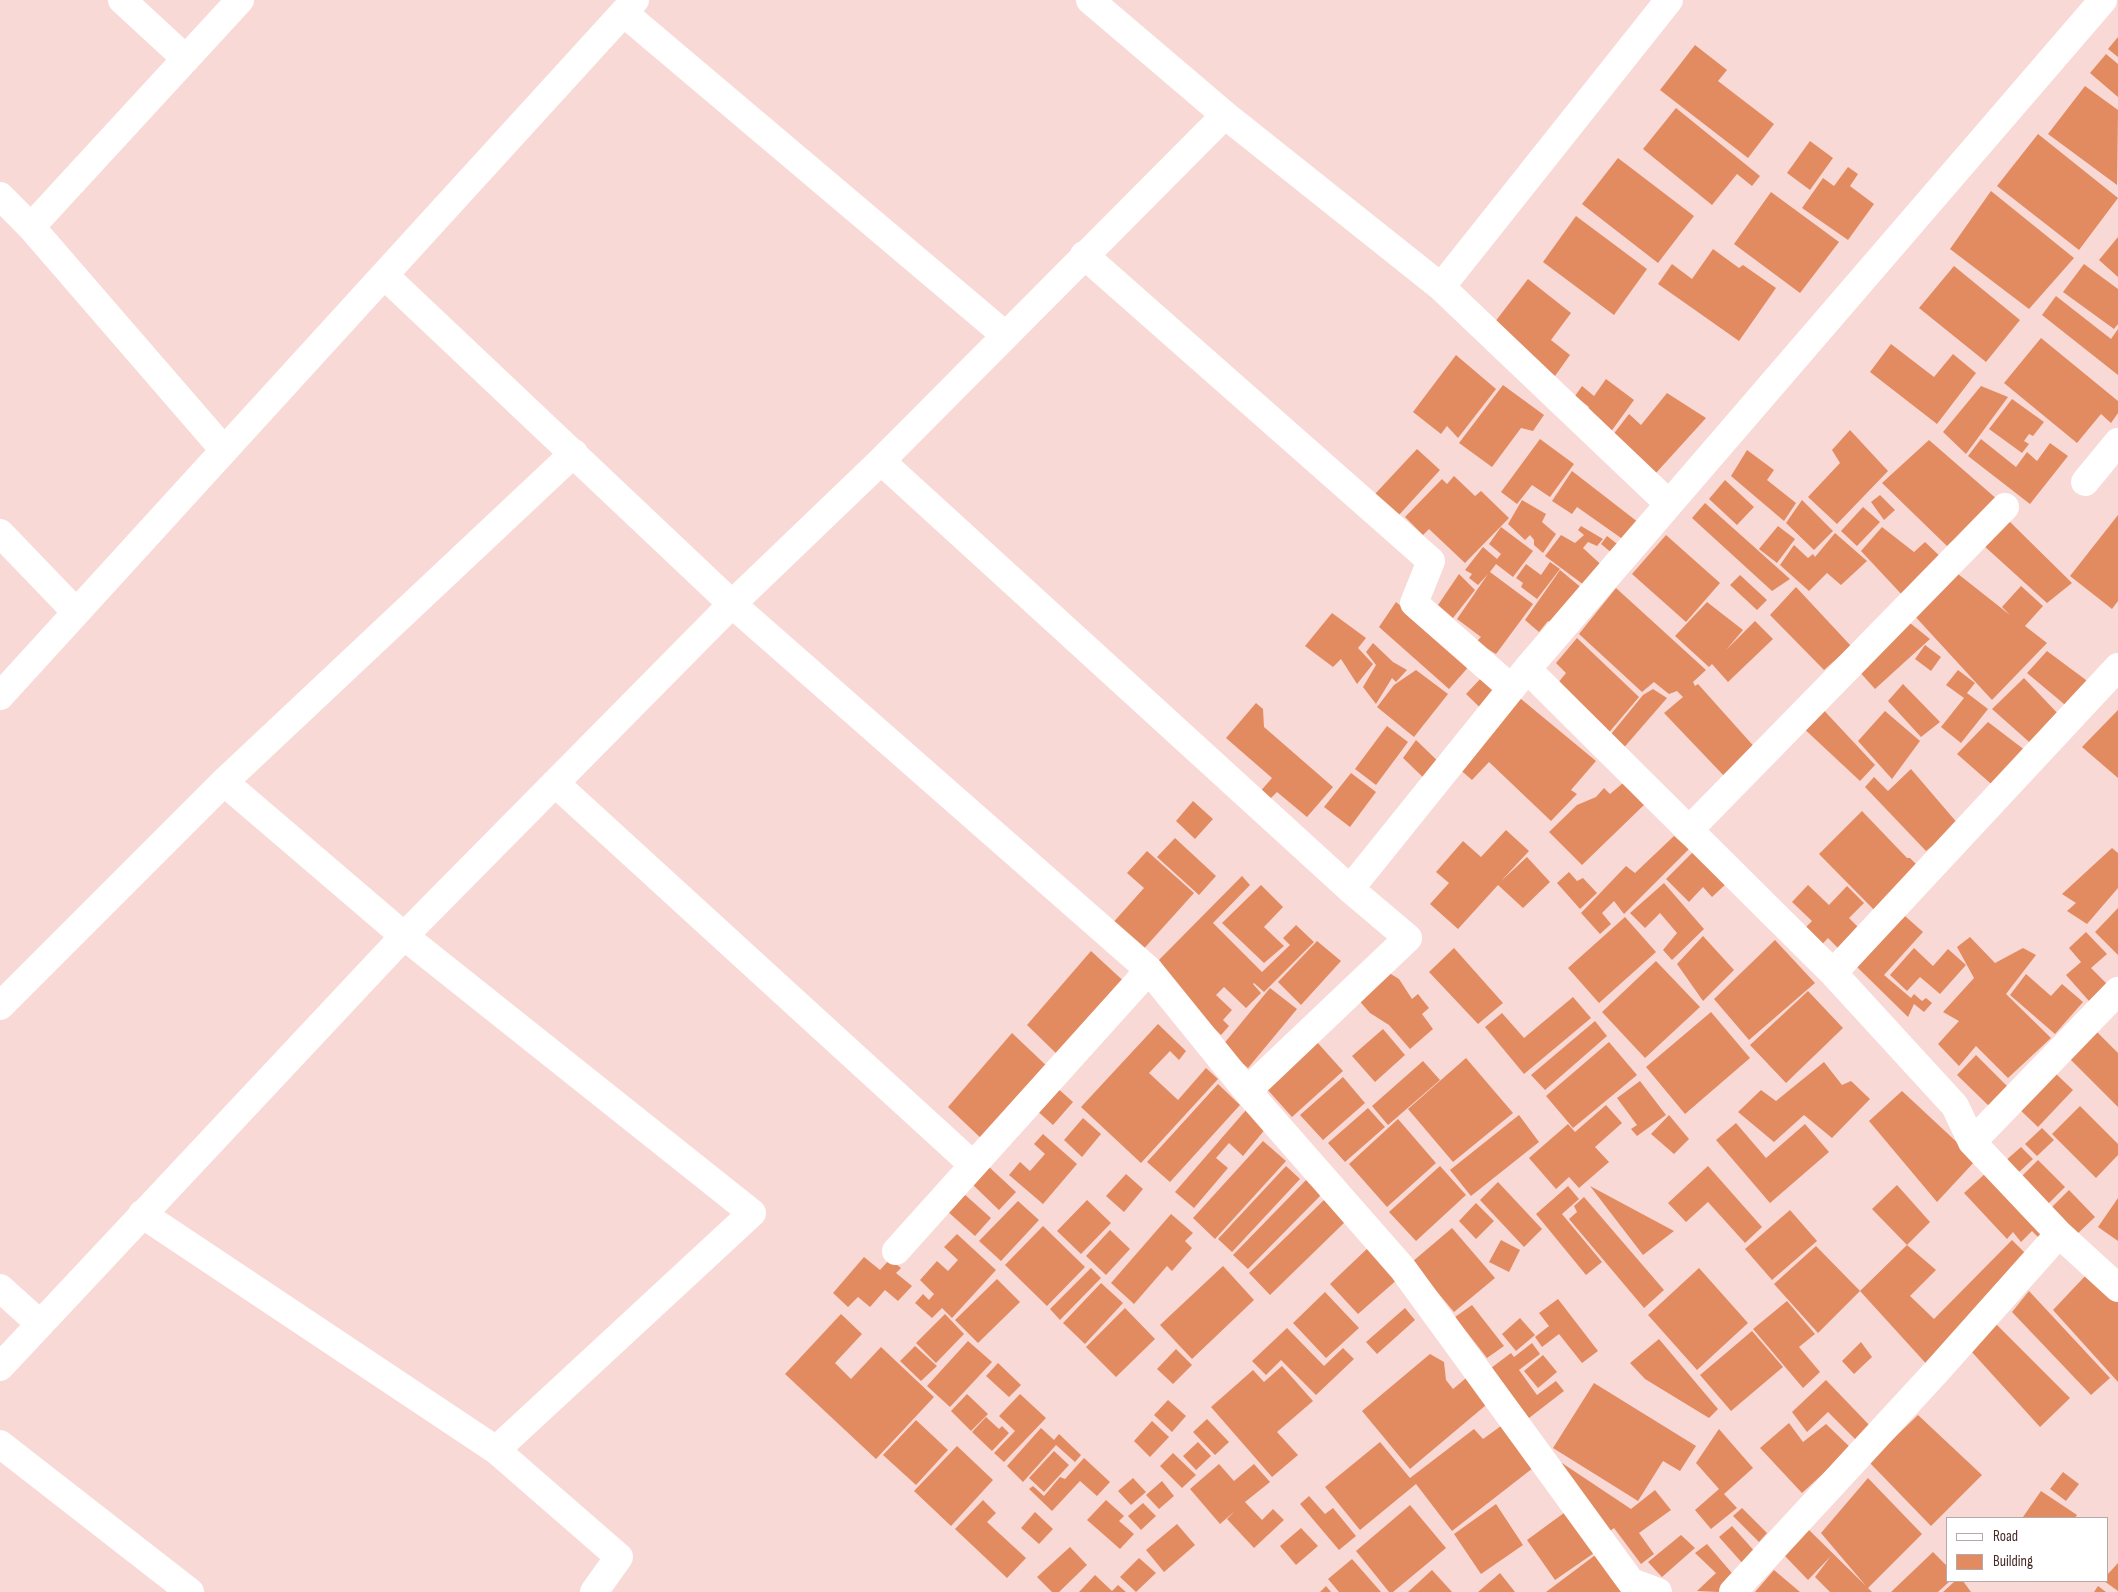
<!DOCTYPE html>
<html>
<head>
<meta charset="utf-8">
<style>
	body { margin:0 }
	#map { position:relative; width:2118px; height:1592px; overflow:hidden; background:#f8d9d5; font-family:"Sofia Sans Condensed",sans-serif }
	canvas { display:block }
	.legend { position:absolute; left:1946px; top:1517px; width:162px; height:65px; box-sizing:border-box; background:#fff; border:1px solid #b5a9a8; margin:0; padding:6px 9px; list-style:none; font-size:15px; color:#472926 }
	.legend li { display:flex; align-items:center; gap:10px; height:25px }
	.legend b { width:25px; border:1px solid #b5a9a8 }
</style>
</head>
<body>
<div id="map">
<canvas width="2118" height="1592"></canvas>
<ul class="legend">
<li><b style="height:6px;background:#fff"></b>Road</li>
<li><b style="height:14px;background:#e38b60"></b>Building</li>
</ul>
</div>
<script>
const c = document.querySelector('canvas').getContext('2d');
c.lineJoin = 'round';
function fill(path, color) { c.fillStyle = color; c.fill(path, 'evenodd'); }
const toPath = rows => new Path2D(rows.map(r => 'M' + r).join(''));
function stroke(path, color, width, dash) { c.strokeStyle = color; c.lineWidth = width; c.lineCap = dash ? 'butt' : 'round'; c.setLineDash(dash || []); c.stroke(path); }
fill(toPath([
	[2118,37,2118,57,2108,49],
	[1695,45,1727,70,1718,81,1774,124,1748,158,1660,90],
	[2106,54,2118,64,2118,97,2090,73],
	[2085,86,2118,110,2117,185,2048,134],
	[1676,108,1760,176,1752,186,1737,174,1712,205,1643,149],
	[2038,134,2118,198,2079,250,1997,186],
	[1810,141,1833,158,1810,190,1787,173],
	[1618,158,1694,216,1658,263,1582,204],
	[1848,167,1858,174,1850,186,1874,204,1848,240,1802,208,1823,178,1834,186],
	[1991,191,2074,258,2029,309,1950,249],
	[1771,192,1839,242,1800,293,1734,244],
	[1576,216,1647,269,1614,315,1543,262],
	[2118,237,2118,277,2099,260],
	[1713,249,1739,268,1743,265,1776,288,1739,341,1658,284,1672,264,1692,279],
	[2084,264,2118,289,2118,324,2114,329,2063,292],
	[1954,266,2020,320,1986,362,1919,308],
	[1528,279,1571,313,1551,340,1570,355,1555,376,1491,327],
	[2056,296,2111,339,2118,329,2118,375,2042,315],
	[2041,338,2118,401,2118,413,2111,423,2101,414,2077,443,2004,383],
	[1891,344,1934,377,1953,354,1976,373,1937,424,1870,372],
	[1456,355,1496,389,1458,438,1447,426,1441,434,1413,412],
	[1606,379,1634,400,1610,433,1584,414,1589,407,1575,396,1582,386,1594,396],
	[1503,385,1544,415,1533,431,1521,428,1492,467,1459,443],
	[1981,386,2008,397,1966,454,1943,432],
	[1667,393,1706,418,1656,473,1609,440,1629,414,1641,425],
	[2012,399,2044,422,2033,436,2029,434,2024,441,2029,444,2022,453,1989,429],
	[1850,430,1888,471,1837,524,1808,497,1840,463,1832,450],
	[1540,439,1574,464,1550,497,1532,485,1517,504,1501,492],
	[1981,439,2016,467,2027,452,2037,461,2050,443,2068,456,2030,504,1968,456],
	[1929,440,1998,500,1947,546,1882,483],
	[1417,449,1440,470,1399,515,1375,494],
	[1747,450,1774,470,1767,480,1796,503,1784,521,1731,476],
	[1572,471,1643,526,1631,545,1577,507,1572,514,1552,501],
	[1454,476,1475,496,1481,491,1509,518,1465,563,1429,529,1423,535,1405,517,1442,479,1447,484],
	[1725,480,1754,507,1737,525,1709,499],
	[1880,495,1895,510,1884,520,1871,502],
	[1522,500,1546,514,1542,522,1556,534,1543,553,1534,545,1534,540,1530,535,1525,540,1508,524],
	[1802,500,1833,531,1814,550,1786,523],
	[1705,503,1790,579,1772,591,1692,518],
	[1863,507,1880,522,1857,546,1841,531],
	[2118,515,2118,601,2112,609,2070,576],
	[2006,518,2072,583,2047,603,1982,544],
	[1581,526,1603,539,1597,546,1588,542,1583,548,1608,571,1592,591,1545,556,1561,535,1575,543,1584,535,1578,530],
	[1778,526,1795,539,1777,563,1759,549],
	[1501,527,1533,551,1513,577,1496,564,1490,572,1533,604,1496,654,1476,642,1481,637,1457,619,1488,574,1478,585,1469,578,1472,574,1465,570,1483,547,1497,559,1501,554,1489,544],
	[1882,527,1914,552,1925,542,1944,560,1905,598,1861,551],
	[1835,533,1867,561,1841,585,1827,573,1809,591,1780,565,1794,545,1808,558,1813,554,1815,557],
	[1666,535,1720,583,1686,622,1632,574],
	[1607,536,1625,550,1619,559,1601,544],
	[1550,562,1560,569,1537,599,1521,587,1523,583,1516,578,1526,564,1541,575],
	[1560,570,1589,594,1558,628,1548,621,1539,632,1525,620],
	[1953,570,2010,615,2002,607,2021,586,2043,606,2025,626,2047,643,1992,700,1912,613],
	[1459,574,1475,590,1453,618,1438,605],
	[1740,575,1767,600,1757,610,1730,585],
	[1796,587,1851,646,1824,670,1770,615],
	[1616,588,1706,670,1693,682,1695,686,1698,684,1758,751,1726,778,1664,713,1683,697,1677,691,1669,694,1654,682,1642,692,1579,634],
	[1396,602,1471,664,1449,689,1379,627],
	[1707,602,1743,630,1726,650,1755,621,1773,639,1728,682,1712,664,1709,667,1675,636],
	[1332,613,1366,638,1358,648,1373,664,1357,684,1341,659,1333,667,1305,646],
	[1910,623,1930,639,1875,689,1857,669],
	[1577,638,1639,697,1606,736,1553,689,1566,673,1556,663],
	[1373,643,1393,662,1407,670,1396,682,1392,678,1376,704,1363,687,1376,665,1366,652],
	[1925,645,1941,657,1931,671,1915,659],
	[2047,651,2094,686,2070,709,2027,673],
	[1416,670,1448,694,1414,737,1377,707,1394,685],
	[1958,670,1975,683,1967,693,1988,709,1961,743,1941,727,1964,698,1946,685],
	[1484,675,1515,694,1596,761,1571,790,1577,794,1551,821,1489,762,1472,780,1457,767,1494,721,1466,694],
	[2024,678,2063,719,2036,748,1992,709],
	[1903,684,1940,722,1921,737,1888,701],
	[1653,689,1667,698,1621,751,1607,739,1643,695],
	[1256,703,1263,709,1264,727,1333,787,1307,817,1277,792,1267,802,1258,794,1272,778,1226,738],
	[1818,704,1875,765,1860,781,1799,724],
	[2118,710,2118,778,2082,747],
	[1885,711,1920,741,1892,779,1858,741],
	[1988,722,2030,754,1997,789,1957,754],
	[1387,726,1408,742,1376,785,1355,769],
	[1416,740,1444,767,1428,782,1403,758],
	[1911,769,1959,825,1926,851,1865,787,1874,777,1888,791],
	[1351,773,1376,792,1350,827,1324,807],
	[1623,783,1644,805,1582,865,1549,832,1577,805,1596,797,1604,788,1610,794],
	[1193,801,1213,819,1195,839,1176,821],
	[1862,811,1907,858,1910,858,1925,873,1881,917,1819,854],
	[1506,830,1529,851,1501,881,1527,857,1550,882,1523,908,1498,885,1458,929,1430,904,1449,883,1436,872,1463,841,1481,857],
	[1674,836,1689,849,1624,914,1614,901,1602,913,1611,924,1600,934,1581,913,1626,866,1635,873],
	[1175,838,1216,876,1199,895,1157,857],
	[2112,848,2118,853,2118,888,2087,924,2067,911,2076,903,2062,894],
	[1695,850,1727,883,1712,897,1703,887,1689,902,1666,879],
	[1147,851,1194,893,1140,953,1110,926,1144,888,1127,873],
	[1569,872,1577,881,1583,878,1597,893,1580,909,1557,883],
	[1242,876,1250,885,1213,923,1262,972,1290,945,1283,938,1296,925,1314,942,1264,992,1254,983,1253,984,1261,993,1246,1008,1224,987,1216,995,1232,1010,1223,1020,1229,1026,1221,1035,1152,967],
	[1664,883,1704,929,1672,960,1663,950,1677,933,1660,913,1645,928,1630,913],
	[1261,885,1283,907,1264,927,1284,946,1264,963,1222,923],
	[1808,885,1829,905,1847,886,1864,903,1849,918,1863,932,1843,953,1828,938,1815,952,1798,935,1812,921,1792,902],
	[2118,908,2118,955,2095,932],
	[1905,916,1923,932,1884,975,1911,998,1914,994,1922,1001,1926,998,1932,1003,1924,1012,1914,1004,1908,1017,1856,966],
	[1625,917,1656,952,1599,1003,1568,968],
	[2086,932,2107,954,2091,968,2107,984,2089,1001,2066,975,2081,962,2069,948],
	[1703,936,1734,970,1703,1001,1677,964],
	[1970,937,1995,963,2023,948,2036,955,2006,994,2051,1038,2008,1078,1976,1046,1959,1066,1938,1044,1959,1021,1943,1012,1974,978,1957,947],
	[1775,940,1815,983,1749,1040,1714,999],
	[1317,941,1341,961,1301,1005,1278,982],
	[1454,948,1503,1003,1478,1024,1429,972],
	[1914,948,1933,966,1948,949,1966,965,1940,994,1920,977,1907,991,1890,975],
	[1091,951,1130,987,1063,1060,1027,1025],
	[1656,961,1700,1007,1645,1058,1602,1012],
	[1386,971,1399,979,1412,999,1418,994,1429,1008,1422,1014,1433,1029,1410,1049,1389,1025,1370,1013,1356,997],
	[2026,974,2051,996,2062,984,2083,1002,2055,1034,2010,995],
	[1270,988,1297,1009,1248,1068,1222,1046],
	[1808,991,1843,1028,1786,1083,1750,1045],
	[1573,997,1591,1018,1524,1074,1485,1027,1502,1013,1524,1038],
	[1711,1012,1750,1058,1685,1114,1646,1067],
	[1595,1021,1607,1036,1545,1090,1531,1075],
	[1158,1024,1186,1051,1179,1060,1170,1051,1149,1073,1178,1100,1206,1068,1218,1079,1141,1163,1081,1107],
	[2092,1027,2118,1053,2118,1107,2065,1054],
	[1383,1029,1405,1055,1375,1082,1352,1056],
	[1012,1033,1050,1069,984,1141,948,1107],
	[1316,1041,1343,1071,1292,1117,1266,1088],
	[1609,1042,1637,1075,1573,1128,1546,1096],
	[1976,1055,2008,1087,1989,1106,1957,1075],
	[1466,1058,1513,1113,1453,1162,1408,1109],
	[1423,1061,1440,1080,1388,1125,1372,1106],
	[1824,1062,1842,1085,1851,1081,1870,1099,1832,1138,1804,1115,1774,1142,1738,1112,1761,1090,1776,1101],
	[2053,1071,2073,1090,2038,1127,2017,1107],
	[1343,1077,1365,1103,1323,1140,1300,1115],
	[1640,1081,1666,1115,1637,1136,1631,1129,1637,1125,1617,1098],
	[1218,1084,1240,1105,1170,1182,1147,1162],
	[1055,1086,1073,1102,1053,1125,1035,1109],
	[1902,1091,1976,1160,1937,1202,1869,1121],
	[1606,1105,1622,1123,1595,1147,1609,1162,1579,1188,1569,1177,1556,1189,1529,1158,1568,1124,1575,1132],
	[2080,1106,2118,1144,2118,1155,2096,1178,2052,1134],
	[1368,1108,1385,1127,1345,1162,1328,1143],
	[1246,1110,1267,1127,1243,1156,1229,1143,1216,1158,1228,1168,1194,1208,1175,1192],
	[1519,1115,1539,1142,1471,1196,1450,1170],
	[1669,1115,1689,1139,1674,1154,1651,1134],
	[1083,1118,1101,1134,1082,1157,1064,1140],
	[1398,1119,1436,1163,1387,1207,1349,1164],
	[1736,1123,1766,1158,1805,1124,1829,1152,1770,1203,1716,1140],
	[2042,1128,2054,1140,2037,1156,2025,1144],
	[1043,1134,1077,1164,1043,1204,1009,1175,1020,1162,1030,1171,1045,1154,1034,1144],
	[1263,1141,1286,1161,1215,1239,1193,1218],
	[2021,1147,2033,1159,2016,1175,2004,1162],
	[2038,1160,2065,1187,2048,1204,2021,1177],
	[988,1166,1016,1192,999,1210,972,1184],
	[1286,1166,1300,1179,1232,1252,1218,1239],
	[1440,1166,1466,1195,1416,1241,1389,1212],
	[1708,1166,1762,1227,1745,1243,1708,1202,1686,1222,1668,1203],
	[1988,1171,2051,1238,2044,1243,2032,1231,2021,1242,2013,1232,2007,1239,1964,1193],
	[1126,1174,1143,1189,1124,1212,1106,1196],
	[1306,1180,1321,1195,1248,1269,1233,1255],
	[1498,1182,1542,1229,1524,1247,1480,1200],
	[1897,1185,1930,1222,1907,1245,1872,1209],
	[1568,1186,1579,1199,1562,1214,1602,1262,1586,1275,1536,1214],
	[1590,1186,1674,1231,1643,1255],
	[2069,1190,2095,1217,2074,1237,2049,1210],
	[963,1193,991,1218,975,1236,947,1211],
	[1584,1197,1664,1290,1644,1308,1569,1219,1577,1212,1574,1206],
	[2118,1198,2118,1241,2098,1227],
	[1087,1200,1111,1223,1081,1254,1057,1231],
	[1324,1200,1345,1222,1270,1295,1249,1273],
	[1018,1201,1039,1220,1001,1261,979,1241],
	[1476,1203,1494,1221,1476,1239,1459,1221],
	[1790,1210,1817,1241,1772,1280,1745,1249],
	[1171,1214,1193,1233,1185,1241,1192,1248,1172,1271,1167,1266,1134,1304,1111,1283],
	[1043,1226,1085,1267,1047,1306,1005,1265],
	[1452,1228,1495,1278,1454,1312,1412,1262],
	[1110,1230,1130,1249,1106,1275,1086,1256],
	[957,1234,996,1270,952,1318,942,1308,932,1318,915,1303,923,1294,929,1300,934,1294,920,1280,937,1261,948,1271,958,1260,944,1247],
	[1501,1240,1520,1250,1509,1272,1489,1262],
	[2012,1240,2030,1258,1931,1369,1860,1291,1907,1245,1936,1270,1910,1296,1934,1319],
	[1370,1246,1399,1278,1358,1314,1330,1284],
	[1816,1246,1860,1291,1818,1333,1774,1284],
	[864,1257,880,1270,890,1259,901,1268,896,1273,912,1286,898,1301,885,1290,870,1307,858,1297,848,1307,833,1293],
	[1223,1266,1254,1300,1192,1359,1160,1325],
	[1091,1268,1101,1278,1060,1320,1050,1309],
	[1699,1268,1748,1323,1697,1370,1648,1315],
	[2088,1273,2118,1301,2118,1382,2053,1310],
	[997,1279,1020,1302,978,1343,955,1320],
	[1101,1283,1123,1303,1085,1344,1063,1323],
	[2029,1291,2110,1378,2091,1395,2012,1312],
	[1325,1292,1359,1328,1326,1358,1293,1323],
	[1558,1299,1598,1351,1582,1363,1559,1334,1542,1347,1535,1337,1549,1326,1539,1313],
	[1787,1301,1815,1334,1799,1347,1820,1372,1803,1388,1753,1329],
	[1472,1305,1504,1346,1487,1358,1455,1317],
	[1125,1308,1155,1339,1116,1377,1086,1347],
	[1405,1308,1415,1320,1377,1354,1366,1342],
	[841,1314,862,1334,835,1363,851,1379,881,1347,934,1397,876,1459,785,1374],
	[945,1314,964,1334,936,1363,916,1343],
	[1520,1318,1535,1335,1516,1351,1502,1334],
	[1993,1321,2070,1398,2040,1427,1970,1350],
	[1287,1328,1324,1366,1343,1348,1354,1359,1316,1395,1281,1360,1266,1375,1252,1361],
	[1752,1331,1783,1367,1731,1411,1700,1375],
	[1659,1339,1718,1409,1709,1418,1645,1379,1630,1363],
	[968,1341,992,1362,950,1407,927,1386],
	[1861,1342,1872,1357,1854,1374,1842,1361],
	[1532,1343,1540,1354,1519,1370,1537,1395,1556,1381,1564,1391,1529,1418,1491,1368,1511,1353,1514,1357],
	[915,1346,937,1366,921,1381,900,1361],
	[1176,1349,1192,1365,1173,1384,1157,1369],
	[1430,1354,1444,1362,1446,1380,1453,1389,1471,1374,1492,1400,1410,1469,1362,1411],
	[1543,1355,1557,1372,1538,1388,1524,1371],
	[998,1363,1021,1385,1009,1397,986,1376],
	[1282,1366,1313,1401,1277,1432,1298,1455,1272,1477,1211,1407,1253,1370,1264,1382],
	[1826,1380,1874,1430,1859,1443,1828,1412,1807,1432,1792,1412],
	[1594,1383,1696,1446,1680,1471,1663,1461,1638,1501,1553,1448],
	[967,1394,988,1414,971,1431,951,1411],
	[1020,1394,1046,1418,1004,1462,994,1453,1015,1431,999,1416],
	[1168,1400,1186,1416,1172,1432,1154,1415],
	[1918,1415,1982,1475,1931,1526,1869,1462],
	[986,1417,999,1429,1002,1426,1009,1433,992,1451,972,1432],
	[1207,1419,1229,1442,1215,1455,1193,1432],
	[916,1420,948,1450,916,1485,883,1455],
	[1152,1421,1169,1437,1150,1457,1134,1441],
	[1789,1423,1803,1442,1826,1424,1851,1448,1802,1493,1760,1448],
	[1501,1426,1533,1468,1452,1531,1416,1484,1360,1530,1325,1487,1380,1442,1410,1478,1474,1429,1483,1439],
	[1041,1428,1054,1440,1059,1434,1081,1455,1075,1462,1056,1445,1023,1482,1007,1466],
	[1719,1429,1753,1468,1724,1494,1737,1508,1711,1529,1695,1510,1719,1489,1696,1463],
	[1198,1442,1211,1456,1196,1470,1183,1456],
	[957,1446,993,1480,951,1526,914,1491],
	[1054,1451,1069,1465,1044,1492,1029,1478],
	[1173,1453,1196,1475,1182,1488,1160,1466],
	[1084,1458,1110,1482,1097,1496,1080,1481,1052,1511,1029,1489,1033,1486,1044,1496,1060,1477,1065,1479],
	[1562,1463,1631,1509,1655,1490,1671,1510,1639,1533,1654,1554,1641,1564,1614,1528,1606,1534,1557,1467],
	[1219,1464,1234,1481,1254,1464,1270,1482,1245,1502,1262,1520,1273,1509,1284,1520,1254,1548,1227,1519,1235,1511,1220,1524,1190,1489],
	[2063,1472,2079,1484,2066,1501,2050,1489],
	[1133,1478,1146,1492,1131,1505,1118,1491],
	[1868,1478,1922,1534,1868,1588,1872,1592,1830,1592,1815,1577,1831,1556,1808,1580,1783,1554,1808,1529,1866,1586,1821,1533],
	[1162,1481,1174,1496,1159,1509,1146,1495],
	[2041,1491,2077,1515,2075,1518,2023,1517],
	[1309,1496,1325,1514,1333,1508,1356,1536,1339,1550,1300,1504],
	[983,1500,996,1513,987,1522,1026,1558,1007,1578,955,1529],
	[1106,1500,1124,1516,1119,1521,1134,1534,1120,1549,1087,1520],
	[1143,1503,1156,1516,1141,1530,1128,1516],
	[1496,1504,1523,1545,1481,1574,1454,1534],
	[1410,1505,1446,1548,1393,1592,1389,1592,1356,1551],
	[1742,1508,1767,1533,1759,1542,1733,1516],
	[1568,1510,1597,1551,1555,1580,1527,1540],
	[1035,1512,1053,1529,1039,1544,1021,1528],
	[1177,1524,1195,1545,1164,1572,1146,1550],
	[1732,1526,1757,1554,1744,1565,1719,1537],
	[1301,1528,1318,1546,1296,1565,1280,1546],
	[1681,1535,1695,1548,1662,1577,1648,1562],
	[1707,1544,1737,1579,1720,1592,1697,1591,1716,1573,1695,1553],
	[1070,1547,1087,1565,1059,1592,1052,1592,1037,1577],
	[1933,1552,1947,1566,1947,1581,1950,1581,1938,1592,1891,1592],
	[1598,1553,1627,1592,1546,1592],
	[1139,1558,1156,1573,1136,1592,1120,1577],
	[1352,1559,1381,1592,1339,1592,1328,1579],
	[2118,1563,2118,1591,2104,1581,2107,1581,2107,1575],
	[1432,1570,1452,1592,1408,1592],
	[1774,1570,1800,1592,1755,1592],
	[1500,1573,1515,1592,1478,1592],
	[1095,1575,1112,1591,1118,1585,1126,1592,1079,1592],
	[1955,1581,1963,1581,1971,1592,1943,1592],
	[1326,1586,1331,1592,1320,1592],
	[2098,1586,2106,1592,2094,1592]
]), '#e38b60');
stroke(toPath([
	[122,0,186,59],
	[1090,0,1225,115,1441,287,1669,504],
	[624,13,1005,335],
	[0,196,31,227,224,450],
	[31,227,240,0],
	[1084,255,1431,561,1414,603,1511,688],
	[384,275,732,604,1149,970,1247,1091,1403,1269,1631,1582,1658,1592],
	[1441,287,1669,0],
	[881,461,1350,889,1408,938,1247,1091],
	[2085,482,2118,442],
	[0,533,76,612],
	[1527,669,1833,973,1955,1106,1972,1142,2059,1234,2118,1288],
	[0,696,635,0],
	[224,782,404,936,752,1213,496,1450],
	[555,783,973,1165],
	[1689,830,2005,507],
	[1350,889,1527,669,2103,0],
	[1833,973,2118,667],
	[0,1006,224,782,574,453],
	[1972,1142,2118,991],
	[142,1214,496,1450,619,1557,594,1592],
	[896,1251,1149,970],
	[0,1288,40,1324],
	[0,1367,404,936,732,604,881,461,1225,115],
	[0,1444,190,1592],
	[1733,1592,1935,1373,2059,1234]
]), '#fff', 28);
</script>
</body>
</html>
